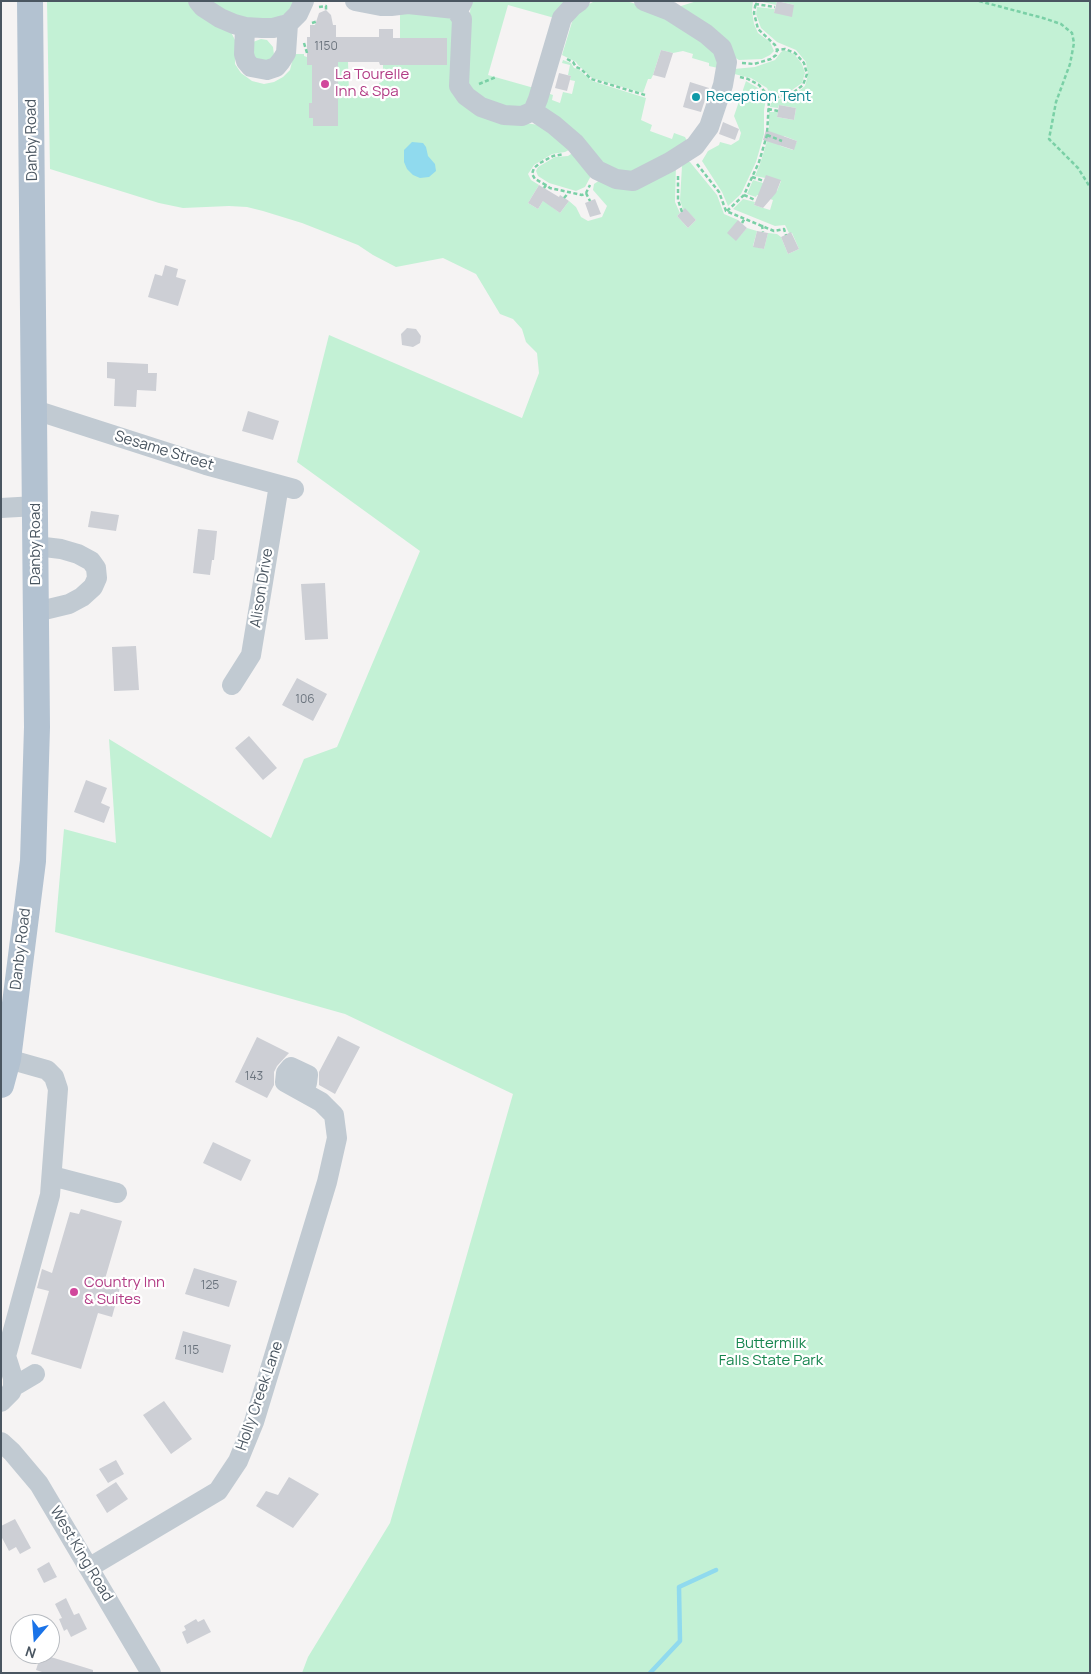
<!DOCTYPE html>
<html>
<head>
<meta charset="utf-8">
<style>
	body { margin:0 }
	#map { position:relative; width:1091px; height:1674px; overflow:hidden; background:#f5f3f3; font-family:Manrope,sans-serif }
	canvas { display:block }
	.frame { position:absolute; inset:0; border:2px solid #4a5661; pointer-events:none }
	.north { position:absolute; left:10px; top:1614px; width:50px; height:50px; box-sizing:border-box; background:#fff; border:1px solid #b7bbc0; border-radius:50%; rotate:198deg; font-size:14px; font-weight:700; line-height:20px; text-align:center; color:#4a5661 }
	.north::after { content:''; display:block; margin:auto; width:18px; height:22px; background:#1a73e8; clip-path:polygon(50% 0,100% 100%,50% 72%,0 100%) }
</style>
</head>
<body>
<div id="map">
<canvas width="1091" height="1674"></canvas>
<div class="frame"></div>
<div class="north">N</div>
</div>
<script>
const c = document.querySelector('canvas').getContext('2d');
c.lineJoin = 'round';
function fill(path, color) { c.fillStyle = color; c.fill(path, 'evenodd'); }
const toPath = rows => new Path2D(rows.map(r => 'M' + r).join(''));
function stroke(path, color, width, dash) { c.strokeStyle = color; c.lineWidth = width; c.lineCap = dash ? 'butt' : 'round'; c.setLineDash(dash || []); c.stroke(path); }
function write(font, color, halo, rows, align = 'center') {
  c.font = font + ' Manrope,sans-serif'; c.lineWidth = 4.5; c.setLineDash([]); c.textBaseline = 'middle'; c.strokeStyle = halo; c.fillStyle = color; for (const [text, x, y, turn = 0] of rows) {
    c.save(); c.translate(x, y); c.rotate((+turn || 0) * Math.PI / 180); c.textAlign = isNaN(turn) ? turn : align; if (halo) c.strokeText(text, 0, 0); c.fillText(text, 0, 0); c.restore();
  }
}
fill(toPath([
	[47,1,190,1,230,30,236,42,235,64,241,73,252,81,264,84,274,82,283,77,290,70,294,54,304,54,304,56,307,57,307,65,312,65,312,103,309,103,309,117,313,118,313,126,338,126,338,62,348,62,349,92,379,92,379,83,382,82,383,78,383,65,447,65,447,38,400,38,400,13,442,12,453,21,453,71,506,120,545,126,571,149,565,152,552,154,534,165,528,174,531,180,539,185,528,203,538,209,549,191,552,207,560,213,569,201,576,207,581,217,588,221,602,217,607,206,593,190,594,184,600,180,676,165,675,202,680,213,677,216,688,228,696,220,685,209,683,210,680,200,682,166,687,161,690,162,717,195,724,214,738,220,736,240,747,228,757,231,753,246,764,249,768,233,777,234,781,237,788,254,799,249,792,233,789,233,785,225,775,226,733,209,743,199,755,202,754,205,770,210,773,200,757,195,756,197,747,194,753,180,763,183,777,191,781,181,755,176,760,164,768,138,781,146,793,150,797,141,784,136,783,139,769,134,769,112,778,112,777,117,794,120,796,108,779,105,778,108,770,107,771,102,794,95,805,86,808,75,806,62,796,50,777,42,761,28,756,14,757,7,775,9,774,13,794,5,777,1,776,5,758,1,1090,1,1090,1673,302,1673,308,1657,390,1523,513,1094,345,1014,55,932,64,829,116,843,109,739,271,838,304,759,337,747,420,551,297,462,329,335,522,418,539,373,537,353,526,342,522,329,513,319,500,314,476,274,443,258,396,267,373,255,358,245,302,223,263,211,247,207,229,206,183,208,159,203,50,169],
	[206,1,293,1,296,2,287,13,279,17,267,20,247,20],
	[471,1,573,1,558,19,508,5,488,75,534,88,530,107,501,111,464,84],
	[595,1,626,1,646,7,718,51,718,68,709,66,709,63,692,58,693,54,683,51,673,53,661,50,653,75,651,79,648,79,643,93,592,78,578,65,576,62,562,55,572,22,581,8],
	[697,1,753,1,752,11,754,24,758,33,770,42,774,51,770,55,762,59,739,60,734,57,679,8,681,6],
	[261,39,267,40,273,47,274,55,270,62,253,60,253,42],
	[784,50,794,54,802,64,805,73,802,83,792,90,771,96,767,88,751,78,730,73,734,69,755,67,775,60,781,52],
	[563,60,571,63,574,68,578,69,592,81,646,98,641,120,652,125,650,131,672,139,674,133,685,137,687,141,645,172,615,173,543,108,547,93,553,95,552,100,560,103,563,92,572,94,575,81,570,80,571,76,568,75,570,65,562,63],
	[746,81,758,88,766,99,764,110,764,134,756,162,741,194,728,206,722,192,702,161,708,151,719,145,720,142,731,145,739,140,741,133,734,116],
	[574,152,593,172,585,187,576,191,549,183,538,176,536,171,538,167,555,157,568,156]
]), '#c3f1d5');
fill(toPath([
	[412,142,423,143,426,147,428,156,435,164,436,171,429,177,420,178,413,175,407,169,404,162,404,150]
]), '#90daee');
stroke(toPath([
	[650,1673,680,1641,679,1587,716,1570]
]), '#90daee', 4.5);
fill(toPath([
	[777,1,794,5,792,17,774,13],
	[326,10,331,15,333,25,336,25,336,37,379,37,379,29,393,29,393,38,447,38,447,65,380,65,379,62,338,62,338,126,313,126,313,118,309,118,309,103,312,103,312,65,307,65,307,37,310,37,310,25,315,25,319,13],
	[661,50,673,53,665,78,653,75],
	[559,73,571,76,567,91,555,88],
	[690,82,709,88,701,112,683,107],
	[779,105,796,108,794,120,777,117],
	[723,122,739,129,735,140,719,134],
	[766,130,797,141,794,150,763,140],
	[766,175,781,180,776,193,763,208,754,205],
	[539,185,559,197,560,195,569,201,560,213,543,201,538,209,528,203],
	[595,199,601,214,590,217,585,203],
	[685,208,696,220,688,228,677,216],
	[738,220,747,228,736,241,727,233],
	[757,231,768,233,764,249,753,247],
	[791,232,799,249,788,254,781,237],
	[165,265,178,269,176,277,186,280,178,306,148,297,155,274,162,276],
	[407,328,416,329,421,336,420,343,413,347,402,345,401,334],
	[107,362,148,364,148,373,157,373,156,391,137,390,136,407,114,406,115,379,107,378],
	[248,411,279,421,273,440,242,431],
	[91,511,119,515,116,531,88,527],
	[198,529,217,531,214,560,212,560,210,575,193,573],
	[325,583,328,639,305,640,301,584],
	[136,646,139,690,114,691,112,647],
	[297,678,327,694,313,721,282,705],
	[249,736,277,768,263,780,235,748],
	[86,780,107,788,101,803,110,807,104,823,74,812],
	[338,1036,360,1047,335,1094,319,1085,319,1072],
	[257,1037,289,1053,277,1066,274,1072,274,1085,267,1098,235,1082],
	[213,1142,251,1160,241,1181,203,1163],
	[81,1209,122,1221,105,1279,121,1284,112,1317,98,1313,81,1369,31,1354,49,1291,37,1288,42,1269,52,1273,70,1212,79,1214],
	[194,1268,237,1281,229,1307,185,1294],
	[183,1331,231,1345,223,1373,175,1359],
	[164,1401,192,1439,171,1454,143,1415],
	[116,1460,124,1474,108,1483,99,1469],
	[289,1477,319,1494,293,1528,256,1506,266,1491,278,1495],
	[116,1482,128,1499,107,1513,96,1495],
	[15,1519,31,1548,20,1554,16,1547,9,1551,1,1536,1,1526],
	[49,1562,57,1577,44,1583,37,1569],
	[66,1598,74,1615,79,1613,87,1629,71,1637,67,1629,64,1631,59,1619,62,1618,55,1604],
	[196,1619,198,1622,204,1619,211,1632,187,1644,182,1632,186,1630,184,1626],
	[41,1654,93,1670,93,1673,45,1673,36,1670]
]), '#cdcfd5');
stroke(toPath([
	[979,1,1043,18,1061,24,1072,33,1074,43,1070,64,1056,102,1049,139,1078,168,1090,187],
	[755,4,775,7],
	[319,7,326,6,326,10],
	[312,23,318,21],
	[304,43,307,53],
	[567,59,573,62,576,67,581,69,591,79,645,95],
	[742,63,754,64,771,59,776,55,777,50,775,45,758,29,754,13,756,1],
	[740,77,748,79,759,85,765,92,769,100,794,92,803,85,807,74,804,63,795,53,785,49,777,50],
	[479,84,496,77],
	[768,109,778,111],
	[767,135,782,141],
	[697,164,719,192,726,211,774,231,784,229,786,235],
	[678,176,678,200,682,212],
	[752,177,764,181],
	[546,185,535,179,532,174,534,168,540,163,553,156,564,154],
	[544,188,546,185,550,188,582,195,586,193,590,185],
	[586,193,590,201],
	[744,195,755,200],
	[564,198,569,192],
	[727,211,744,195,759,162,767,135,769,100],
	[742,223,745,218],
	[762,225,763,232]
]), '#7ad0a6', 2.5, [4, 2.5]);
stroke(toPath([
	[198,1,203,7,220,18,234,24,245,27,262,28,273,28,288,24,298,14,304,1],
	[355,1,381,6,391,6,408,4,455,9,461,5,463,1],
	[455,9,462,19,459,86,466,96,481,107,504,115,522,116,533,111,538,99,562,18,573,6,580,1],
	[245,27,244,54,246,61,251,67,267,70,276,67,281,61,286,53,288,24],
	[533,111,554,125,575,143,597,170,616,179,633,181,670,162,695,146,709,127,723,85,727,62,722,48,706,34,670,11,644,1],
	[35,410,206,465,294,489],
	[1,508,36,506],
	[36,546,61,549,78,554,91,561,96,568,97,578,93,587,82,597,69,604,36,612],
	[232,685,251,655,279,485],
	[52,1176,117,1193],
	[13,1387,35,1374],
	[1,1402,11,1392,13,1387,13,1378,6,1356,50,1195,58,1089,54,1077,47,1070,8,1059],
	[1,1442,12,1452,39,1484,151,1673],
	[90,1567,218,1491,238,1461,254,1422,327,1182,337,1138,334,1115,321,1102,285,1082,286,1073,291,1067,308,1075,307,1083,301,1091]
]), '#c1cad2', 20);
stroke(toPath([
	[1,1085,8,1059,33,861,37,727,30,1]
]), '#b3c2d1', 26);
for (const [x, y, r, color] of [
	[325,84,5,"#d1479c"],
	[696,97,5,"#0f9aa8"],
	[74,1292,5,"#d1479c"]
]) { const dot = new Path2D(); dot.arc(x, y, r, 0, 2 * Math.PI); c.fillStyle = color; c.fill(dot); stroke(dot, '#fff', 2); }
write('12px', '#6b747e', null, [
	["1150",326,47],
	["106",305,700],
	["143",254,1077],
	["125",210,1286],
	["115",191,1351]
]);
write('15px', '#b23c85', '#fff', [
	["La Tourelle",335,75],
	["Inn & Spa",335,92],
	["Country Inn",84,1283],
	["& Suites",84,1300]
], 'left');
write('15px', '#0d838f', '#fff', [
	["Reception Tent",706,97]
], 'left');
write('15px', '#4a5661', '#fff', [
	["Danby Road",32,140,-91],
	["Sesame Street",164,451,17],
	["Danby Road",36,544,-90],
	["Alison Drive",262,588,-81],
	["Danby Road",21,949,-83],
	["Holly Creek Lane",260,1396,-71],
	["West King Road",81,1554,59]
]);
write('15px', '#17864f', '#fff', [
	["Buttermilk",771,1344],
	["Falls State Park",771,1361]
]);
</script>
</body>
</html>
